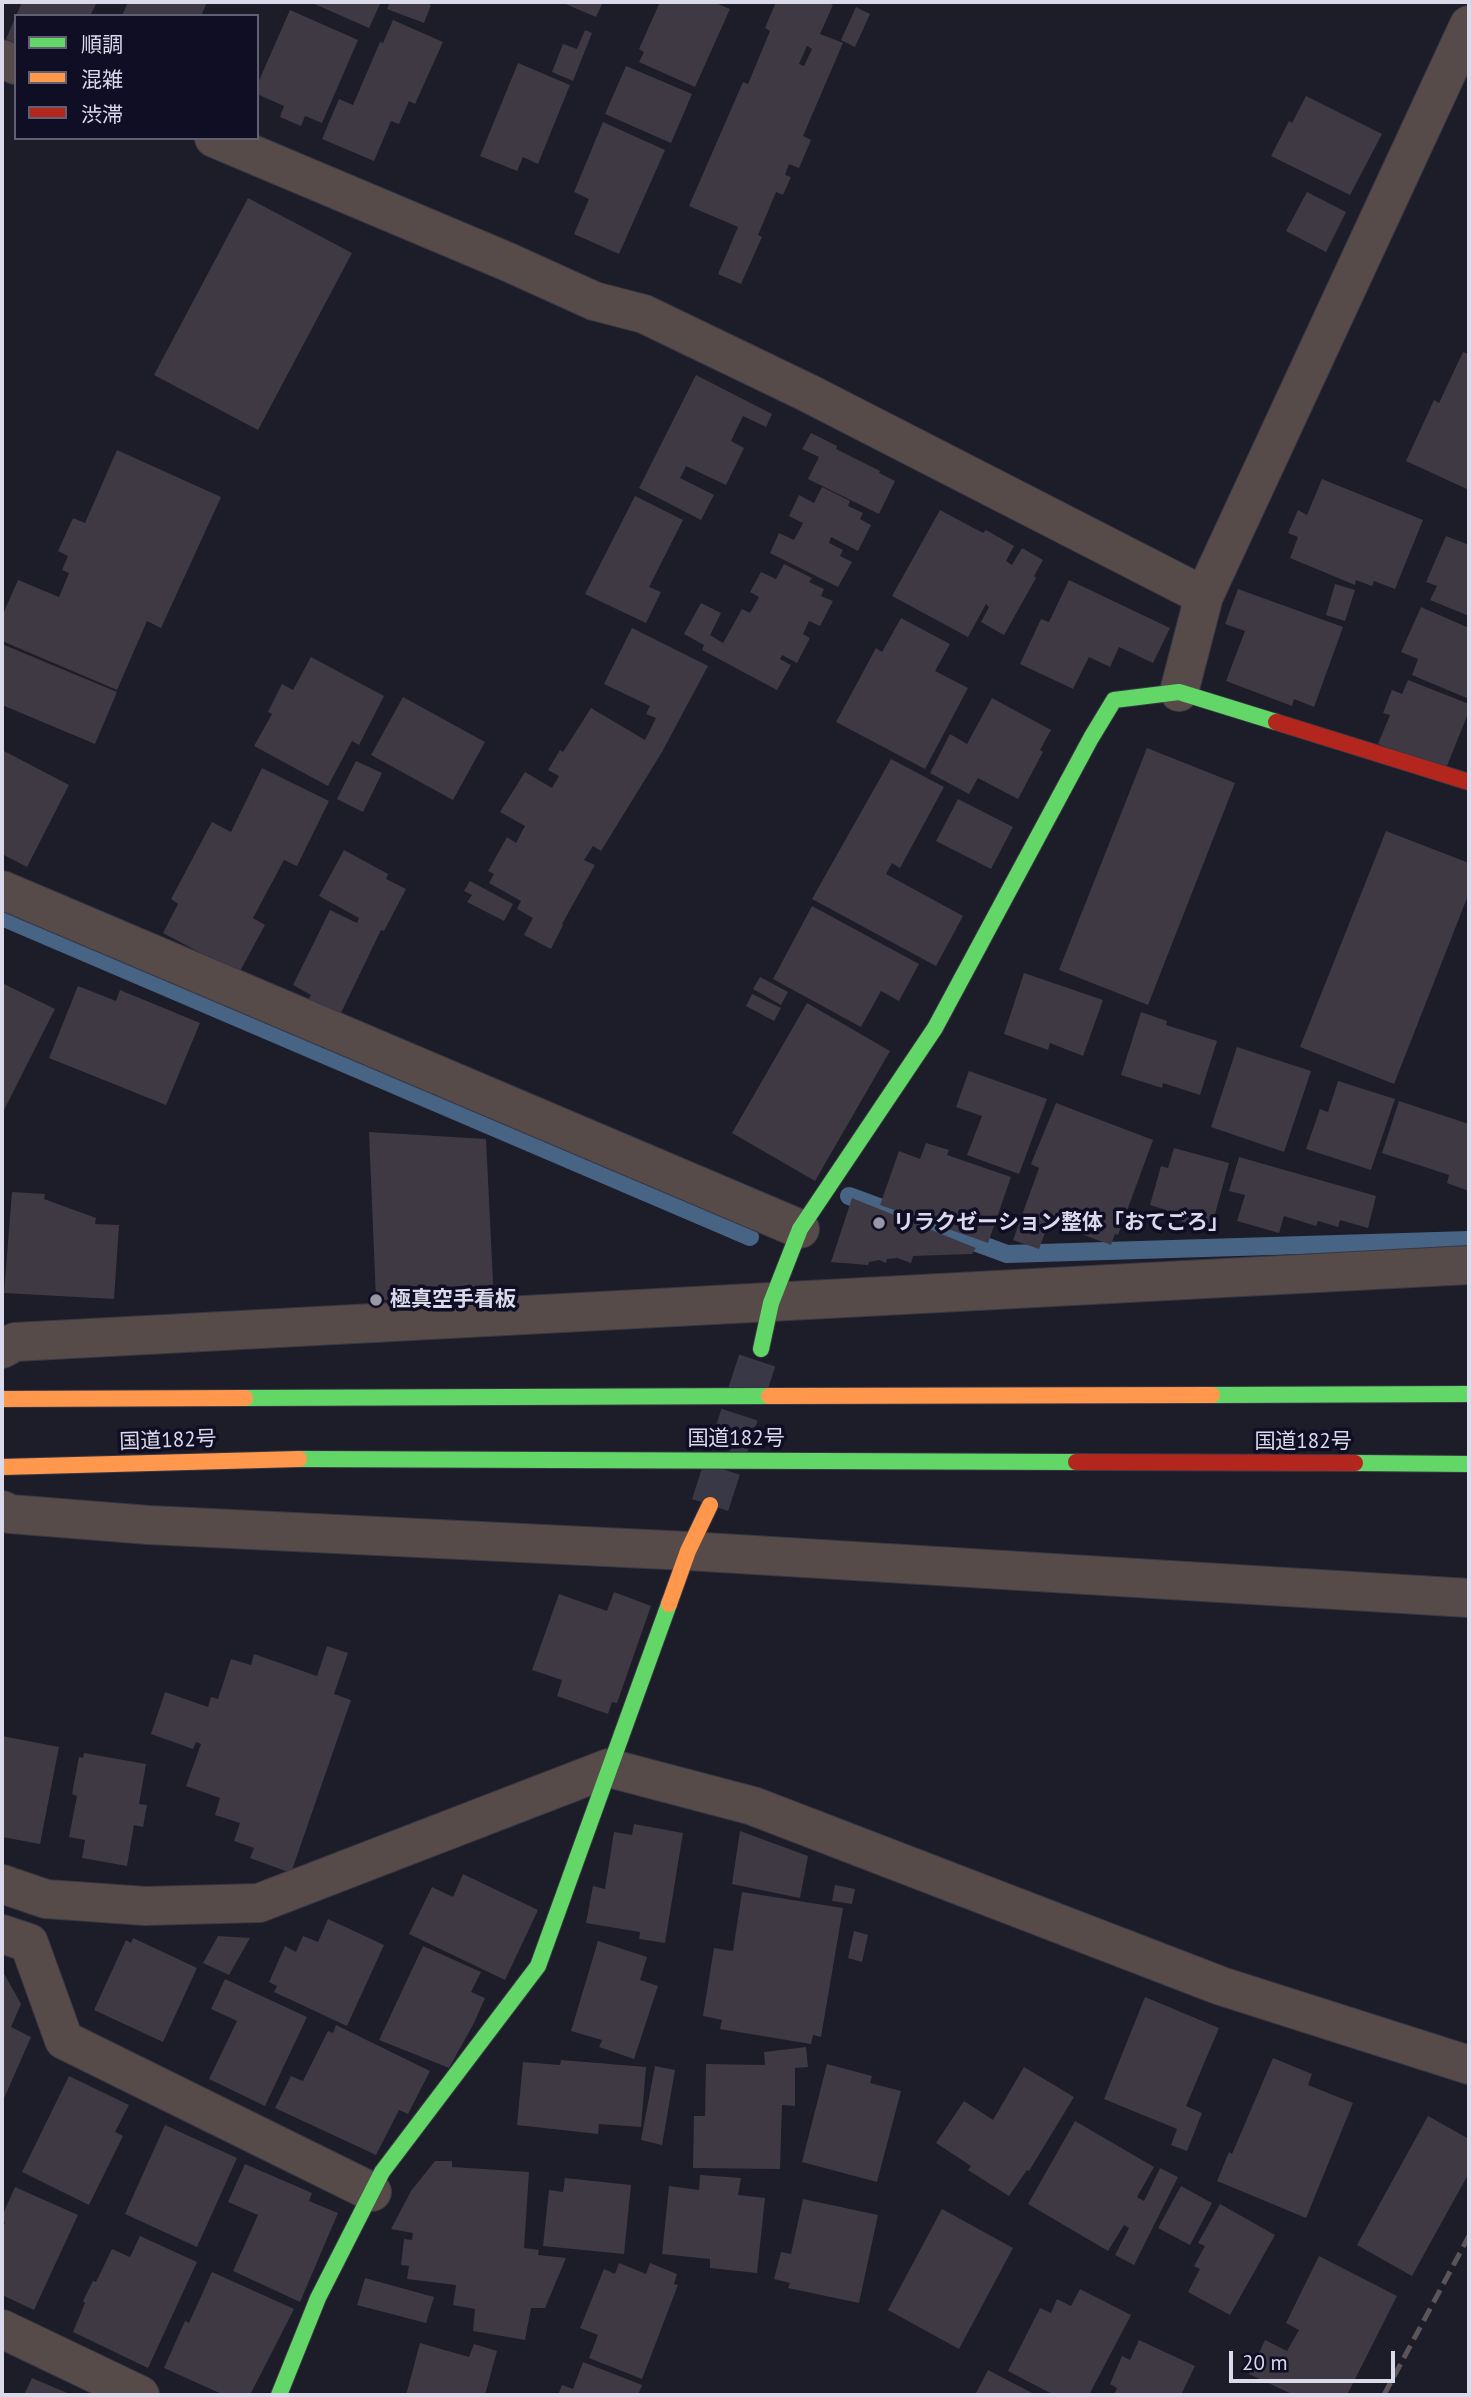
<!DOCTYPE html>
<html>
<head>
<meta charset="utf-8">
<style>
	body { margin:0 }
	#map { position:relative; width:1471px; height:2397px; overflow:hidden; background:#1d1c29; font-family:"PT Sans","Noto Sans JP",sans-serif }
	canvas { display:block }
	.frame { position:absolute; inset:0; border:4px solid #dadaea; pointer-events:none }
	.legend { position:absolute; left:14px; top:14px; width:245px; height:126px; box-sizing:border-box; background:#100e24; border:2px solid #616073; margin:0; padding:9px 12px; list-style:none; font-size:21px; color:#dadaea }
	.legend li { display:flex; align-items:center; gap:14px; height:35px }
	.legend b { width:35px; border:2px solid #616073 }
	.scale { position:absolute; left:1229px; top:2351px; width:166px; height:32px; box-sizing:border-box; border:4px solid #dadaea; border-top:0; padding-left:9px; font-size:21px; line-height:24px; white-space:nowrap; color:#dadaea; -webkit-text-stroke:5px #100e24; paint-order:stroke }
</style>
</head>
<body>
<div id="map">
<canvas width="1471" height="2397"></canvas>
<div class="frame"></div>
<ul class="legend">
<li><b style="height:9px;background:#63d668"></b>順調</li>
<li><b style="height:9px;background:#ff974d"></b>混雑</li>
<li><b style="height:9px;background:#b3261e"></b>渋滞</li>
</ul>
<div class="scale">20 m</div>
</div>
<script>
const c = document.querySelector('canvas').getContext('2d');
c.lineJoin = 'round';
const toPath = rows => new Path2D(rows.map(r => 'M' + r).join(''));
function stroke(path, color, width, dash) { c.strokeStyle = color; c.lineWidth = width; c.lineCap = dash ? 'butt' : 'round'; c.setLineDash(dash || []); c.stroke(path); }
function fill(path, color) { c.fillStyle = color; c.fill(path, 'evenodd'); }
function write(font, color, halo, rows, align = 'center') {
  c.font = font + ' "PT Sans","Noto Sans JP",sans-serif'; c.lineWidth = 7; c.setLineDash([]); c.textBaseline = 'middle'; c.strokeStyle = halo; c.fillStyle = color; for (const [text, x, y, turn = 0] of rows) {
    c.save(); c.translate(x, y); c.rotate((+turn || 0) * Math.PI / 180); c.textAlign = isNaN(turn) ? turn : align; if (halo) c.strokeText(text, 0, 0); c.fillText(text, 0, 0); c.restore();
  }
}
stroke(toPath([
	[2,917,750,1237],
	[849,1196,1007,1254,1469,1240]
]), '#476485', 18);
fill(toPath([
	[22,2,97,2,90,16,16,16,16,43,6,39],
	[128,2,207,2,201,16,122,16],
	[310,2,381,2,369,28],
	[390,2,424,2,431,5,424,23,387,9],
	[561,2,603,2,596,17],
	[660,2,713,2,730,9,695,87,639,62,644,52,639,49],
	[776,2,826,2,833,5,820,34,843,43,803,136,811,140,799,168,789,164,785,175,791,177,783,195,776,192,758,235,762,237,741,284,718,274,738,227,689,206,743,82,748,84,770,31,765,28],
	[807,46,812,49,804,66,799,64],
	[856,7,870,14,855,47,841,40],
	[290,10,358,40,322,123,305,116,301,126,280,117,284,106,257,94,257,85],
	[393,20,443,42,415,104,409,101,399,124,391,121,374,161,322,139,339,99,353,105,380,42,383,43],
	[585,30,592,33,573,81,552,72,563,44,577,49],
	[518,63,570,85,538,164,523,157,517,171,480,156],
	[626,66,692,94,671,143,605,114],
	[1306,96,1382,134,1350,195,1271,156,1289,121,1292,123],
	[603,122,665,150,619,254,574,234,589,199,574,192],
	[1307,192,1346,212,1326,252,1286,231],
	[248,198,352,253,258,430,154,375],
	[1463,352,1469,354,1469,490,1406,461,1434,400,1439,403],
	[696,375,772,414,766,427,743,416,731,441,744,448,726,485,686,466,680,478,714,495,701,520,639,488],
	[811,433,837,446,836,449,880,471,879,473,895,481,879,514,808,479,819,457,802,449],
	[117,450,221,497,161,628,147,621,117,690,2,641,2,616,18,580,59,597,69,573,62,570,68,556,58,551,73,518,85,523],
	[1322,479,1423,520,1395,589,1374,581,1372,586,1356,580,1355,585,1290,558,1298,537,1288,533,1298,510,1307,515],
	[822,487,850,501,848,506,863,513,860,519,871,525,858,551,831,537,829,543,843,550,840,556,852,562,838,587,770,553,779,533,794,540,803,523,789,516,799,495,814,503],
	[635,496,683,520,649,587,661,592,646,623,585,594],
	[940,510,983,533,986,530,1014,546,1006,561,1012,565,1022,548,1043,560,1034,576,1036,578,1004,635,981,622,989,607,986,604,968,637,892,596],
	[1446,536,1469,545,1469,616,1430,600,1437,586,1426,582],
	[784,564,812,578,809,582,824,589,821,596,833,601,820,626,809,621,803,634,810,638,797,663,782,655,780,659,791,665,777,690,702,650,704,645,684,634,701,603,721,613,710,635,723,643,742,609,750,613,759,597,750,592,761,572,776,579],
	[1069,580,1170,628,1153,663,1119,647,1110,667,1089,657,1073,689,1020,664,1041,619,1049,622],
	[1335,584,1355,590,1345,621,1326,615],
	[1238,589,1343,627,1314,707,1294,699,1292,706,1226,681,1245,631,1225,624],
	[1421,607,1469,628,1469,699,1412,675,1418,659,1401,652],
	[901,618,950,644,935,671,968,688,925,769,836,722,876,648,882,652],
	[632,628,708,666,662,752,601,851,593,846,584,860,595,865,562,924,563,925,551,949,524,935,533,918,517,909,521,901,489,883,494,874,488,871,507,837,516,843,525,826,500,812,525,772,552,788,559,776,548,770,560,750,563,752,591,708,645,740,656,718,646,714,650,706,604,684],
	[2,644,117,692,95,744,2,705],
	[311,657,384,696,359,745,352,741,328,786,254,746,272,714,268,712,282,684,293,690],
	[1408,680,1469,704,1469,711,1445,771,1378,744,1390,715,1383,713,1392,690,1402,694],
	[403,697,485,742,453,800,371,755],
	[992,698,1051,730,1040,750,1043,752,1018,799,978,778,969,794,930,773,950,734,967,744],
	[1147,748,1235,783,1148,1005,1059,970],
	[2,750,69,785,27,867,2,854],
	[891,759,944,787,900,868,892,863,886,874,963,916,936,966,812,899],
	[356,761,382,773,363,812,337,799],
	[262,768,329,801,297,866,284,860,253,918,265,925,239,973,163,933,178,904,171,899,212,822,231,832],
	[958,799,1013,827,991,869,936,841],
	[1386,831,1469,863,1469,893,1394,1084,1300,1047],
	[344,850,388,874,386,879,406,889,384,931,381,930,340,1015,308,1000,311,995,293,985,330,910,357,923,359,918,319,896],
	[470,881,513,904,504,921,467,902,472,895,464,891],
	[812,906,919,964,899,1001,881,991,861,1027,773,979],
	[1024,973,1103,1000,1083,1056,1050,1043,1048,1050,1004,1034],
	[760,977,788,992,781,1005,753,989],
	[2,983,55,1009,2,1114],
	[78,986,116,1001,120,990,200,1023,166,1105,49,1058],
	[752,994,781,1008,774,1021,746,1006],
	[807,1003,890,1051,815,1181,732,1133],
	[1141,1012,1167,1021,1166,1025,1217,1041,1200,1095,1163,1083,1162,1088,1121,1075],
	[1237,1047,1311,1071,1284,1152,1211,1127],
	[969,1071,1047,1099,1019,1174,967,1155,982,1116,956,1107],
	[1338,1081,1395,1099,1371,1170,1306,1149,1320,1109,1328,1112],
	[1399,1101,1469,1124,1469,1191,1447,1183,1449,1175,1382,1153],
	[1056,1103,1153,1140,1118,1235,1115,1234,1111,1245,1049,1222,1039,1249,1013,1240,1039,1168,1031,1164],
	[369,1132,486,1139,494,1302,376,1300],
	[926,1143,949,1150,947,1155,1011,1177,988,1243,880,1205,899,1151,920,1159],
	[1174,1148,1229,1163,1212,1225,1201,1222,1199,1227,1177,1220,1178,1214,1150,1205,1161,1166,1168,1168],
	[1239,1157,1376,1196,1368,1228,1340,1220,1338,1227,1318,1221,1316,1226,1284,1216,1279,1233,1237,1221,1245,1195,1229,1191],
	[12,1192,45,1194,44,1199,96,1218,95,1224,119,1225,114,1299,4,1293],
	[852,1198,976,1248,972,1254,913,1256,911,1263,897,1258,887,1259,886,1263,879,1260,869,1262,868,1265,831,1262],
	[614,1592,651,1606,617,1703,612,1702,608,1714,557,1696,562,1680,532,1670,559,1594,607,1611],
	[327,1646,348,1653,334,1694,351,1700,291,1873,250,1858,254,1848,234,1841,240,1823,215,1815,220,1798,186,1786,201,1744,196,1742,193,1749,151,1734,165,1692,208,1707,211,1697,218,1699,231,1659,251,1665,254,1654,317,1676],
	[2,1736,59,1747,40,1844,2,1837],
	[84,1753,146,1764,139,1804,147,1805,143,1827,134,1825,127,1866,82,1858,85,1840,69,1837,77,1796,72,1794,79,1757,83,1758],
	[634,1824,683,1833,665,1943,639,1939,640,1932,586,1923,593,1886,605,1889,614,1832,632,1835],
	[740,1831,808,1856,800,1898,732,1884],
	[463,1874,538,1910,505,1980,409,1934,432,1887,453,1897],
	[835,1885,855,1889,852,1904,832,1901],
	[742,1892,843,1908,821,2037,813,2035,811,2044,720,2029,722,2020,703,2016,714,1948,733,1951],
	[328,1919,384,1945,347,2026,274,1992,277,1986,269,1982,285,1946,296,1952,303,1936,318,1942],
	[854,1931,868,1935,862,1962,848,1958],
	[218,1936,250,1938,229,1975,203,1963],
	[133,1938,197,1968,163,2042,94,2010,126,1940,131,1943],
	[598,1941,647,1957,640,1980,658,1986,634,2059,599,2047,602,2040,571,2031],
	[423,1946,481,1972,471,1992,485,1998,474,2023,449,2068,379,2040],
	[2,1970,21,2004,11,2027,31,2037,2,2103],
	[225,1979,307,2017,265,2106,209,2079,237,2021,211,2009],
	[1145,1997,1219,2028,1186,2106,1202,2113,1187,2151,1171,2145,1177,2129,1104,2099],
	[336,2025,430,2071,408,2114,399,2110,376,2155,275,2108,291,2076,303,2081,328,2031,333,2033],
	[806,2047,808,2067,795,2068,795,2106,782,2105,780,2169,693,2168,694,2116,705,2116,706,2064,765,2065,764,2052],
	[1273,2058,1312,2074,1308,2085,1353,2103,1306,2218,1217,2181,1229,2152,1232,2154],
	[561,2060,646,2067,641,2127,599,2124,598,2134,517,2125,523,2062,560,2065],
	[827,2064,872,2076,870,2083,901,2091,877,2182,802,2162],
	[655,2066,675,2070,662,2145,641,2140],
	[1024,2067,1074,2097,1029,2171,1027,2170,1009,2196,968,2170,971,2166,936,2143,964,2101,993,2120],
	[69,2076,129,2105,115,2132,123,2136,89,2205,22,2172],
	[1428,2116,1469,2139,1469,2173,1412,2276,1357,2245],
	[1075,2121,1154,2167,1137,2197,1144,2201,1160,2168,1178,2177,1134,2265,1115,2255,1129,2228,1124,2225,1108,2251,1028,2204],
	[165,2125,237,2158,197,2247,125,2214],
	[435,2161,452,2161,452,2167,529,2172,524,2248,539,2250,538,2255,566,2258,545,2308,531,2308,525,2340,473,2331,475,2309,453,2305,456,2285,407,2279,409,2266,401,2265,404,2239,412,2240,413,2233,391,2229,411,2191],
	[245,2164,312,2193,309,2201,338,2213,300,2302,233,2271,258,2215,228,2202],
	[700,2175,741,2178,738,2195,765,2198,757,2273,710,2268,710,2259,662,2254,669,2186,699,2190],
	[565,2178,631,2185,624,2254,543,2246,549,2190,563,2192],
	[1181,2186,1212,2203,1190,2245,1158,2228],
	[15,2187,78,2215,34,2310,2,2295,2,2230,5,2222,2,2220,2,2216],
	[803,2199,878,2215,859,2303,788,2288,790,2283,774,2279,781,2252,791,2254],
	[1220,2204,1275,2235,1230,2315,1188,2292,1200,2269,1194,2266,1205,2246,1198,2243],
	[942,2209,1013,2248,959,2349,888,2310],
	[140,2236,197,2262,148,2368,73,2332,85,2303,83,2301,93,2281,96,2282,112,2249,130,2257],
	[1319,2256,1397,2296,1347,2395,1294,2395,1249,2374,1265,2340,1287,2351,1299,2330,1286,2323],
	[619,2263,646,2274,650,2263,677,2274,674,2284,678,2285,642,2379,589,2358,598,2335,580,2328,604,2269,615,2274],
	[212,2272,294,2309,250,2395,224,2395,164,2368,185,2321,189,2323],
	[365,2278,434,2297,426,2323,357,2305],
	[1080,2289,1131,2315,1089,2395,1054,2395,1008,2371,1040,2308,1051,2313,1057,2299,1071,2306],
	[1139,2340,1195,2366,1181,2395,1114,2395,1117,2388,1110,2384,1122,2356,1130,2360],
	[420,2343,469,2357,474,2344,497,2351,485,2395,406,2395],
	[583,2362,642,2385,638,2395,558,2395,562,2385,573,2389],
	[988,2370,1036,2395,975,2395],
	[32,2378,72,2395,24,2395]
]), '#3f3943');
stroke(toPath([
	[710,1505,761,1349]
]), '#393846', 38, [38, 19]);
const street = toPath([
	[2,59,16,65],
	[214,138,508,262,594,301,644,314,808,393,1204,596],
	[1179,692,1204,596,1469,25],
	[2,890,800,1229],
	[2,1349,15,1342,1469,1265],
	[2,1510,10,1514,149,1525,688,1551,1469,1598],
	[2,1884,46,1899,145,1906,259,1903,609,1768,753,1806,1221,1986,1469,2065],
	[2,1934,29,1943,64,2040,372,2192],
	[2,2329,140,2395]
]);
const fast = toPath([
	[761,1349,771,1303,800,1229,935,1028,1091,738,1114,700,1179,692,1276,722],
	[1212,1395,1469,1394],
	[245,1398,769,1396],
	[299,1459,1076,1462],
	[1355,1463,1469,1464],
	[279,2395,318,2298,382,2172,538,1966,669,1604]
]);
const slow = toPath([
	[769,1396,1212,1395],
	[2,1399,245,1398],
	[2,1467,299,1459],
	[669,1604,688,1551,710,1505]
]);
const jam = toPath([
	[1276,722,1469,782],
	[1076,1462,1355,1463]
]);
stroke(street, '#383743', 40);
stroke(fast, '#383743', 18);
stroke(slow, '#383743', 18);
stroke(jam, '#383743', 18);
stroke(street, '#574b4a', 38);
stroke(fast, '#63d668', 16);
stroke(slow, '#ff974d', 16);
stroke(jam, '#b3261e', 16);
stroke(toPath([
	[1384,2395,1469,2236]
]), '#5b5559', 5, [14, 7]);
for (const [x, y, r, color] of [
	[879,1223,7,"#9898a6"],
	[376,1300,7,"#9898a6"]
]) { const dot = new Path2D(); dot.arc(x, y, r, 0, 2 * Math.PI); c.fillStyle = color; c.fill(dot); stroke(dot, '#100e24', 2.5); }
write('bold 21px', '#dadaea', '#100e24', [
	["リラクゼーション整体「おてごろ」",893,1223],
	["極真空手看板",390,1300]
], 'left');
write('21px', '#dadaea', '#100e24', [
	["国道182号",736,1439],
	["国道182号",168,1441,-2],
	["国道182号",1303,1442]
]);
</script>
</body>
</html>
